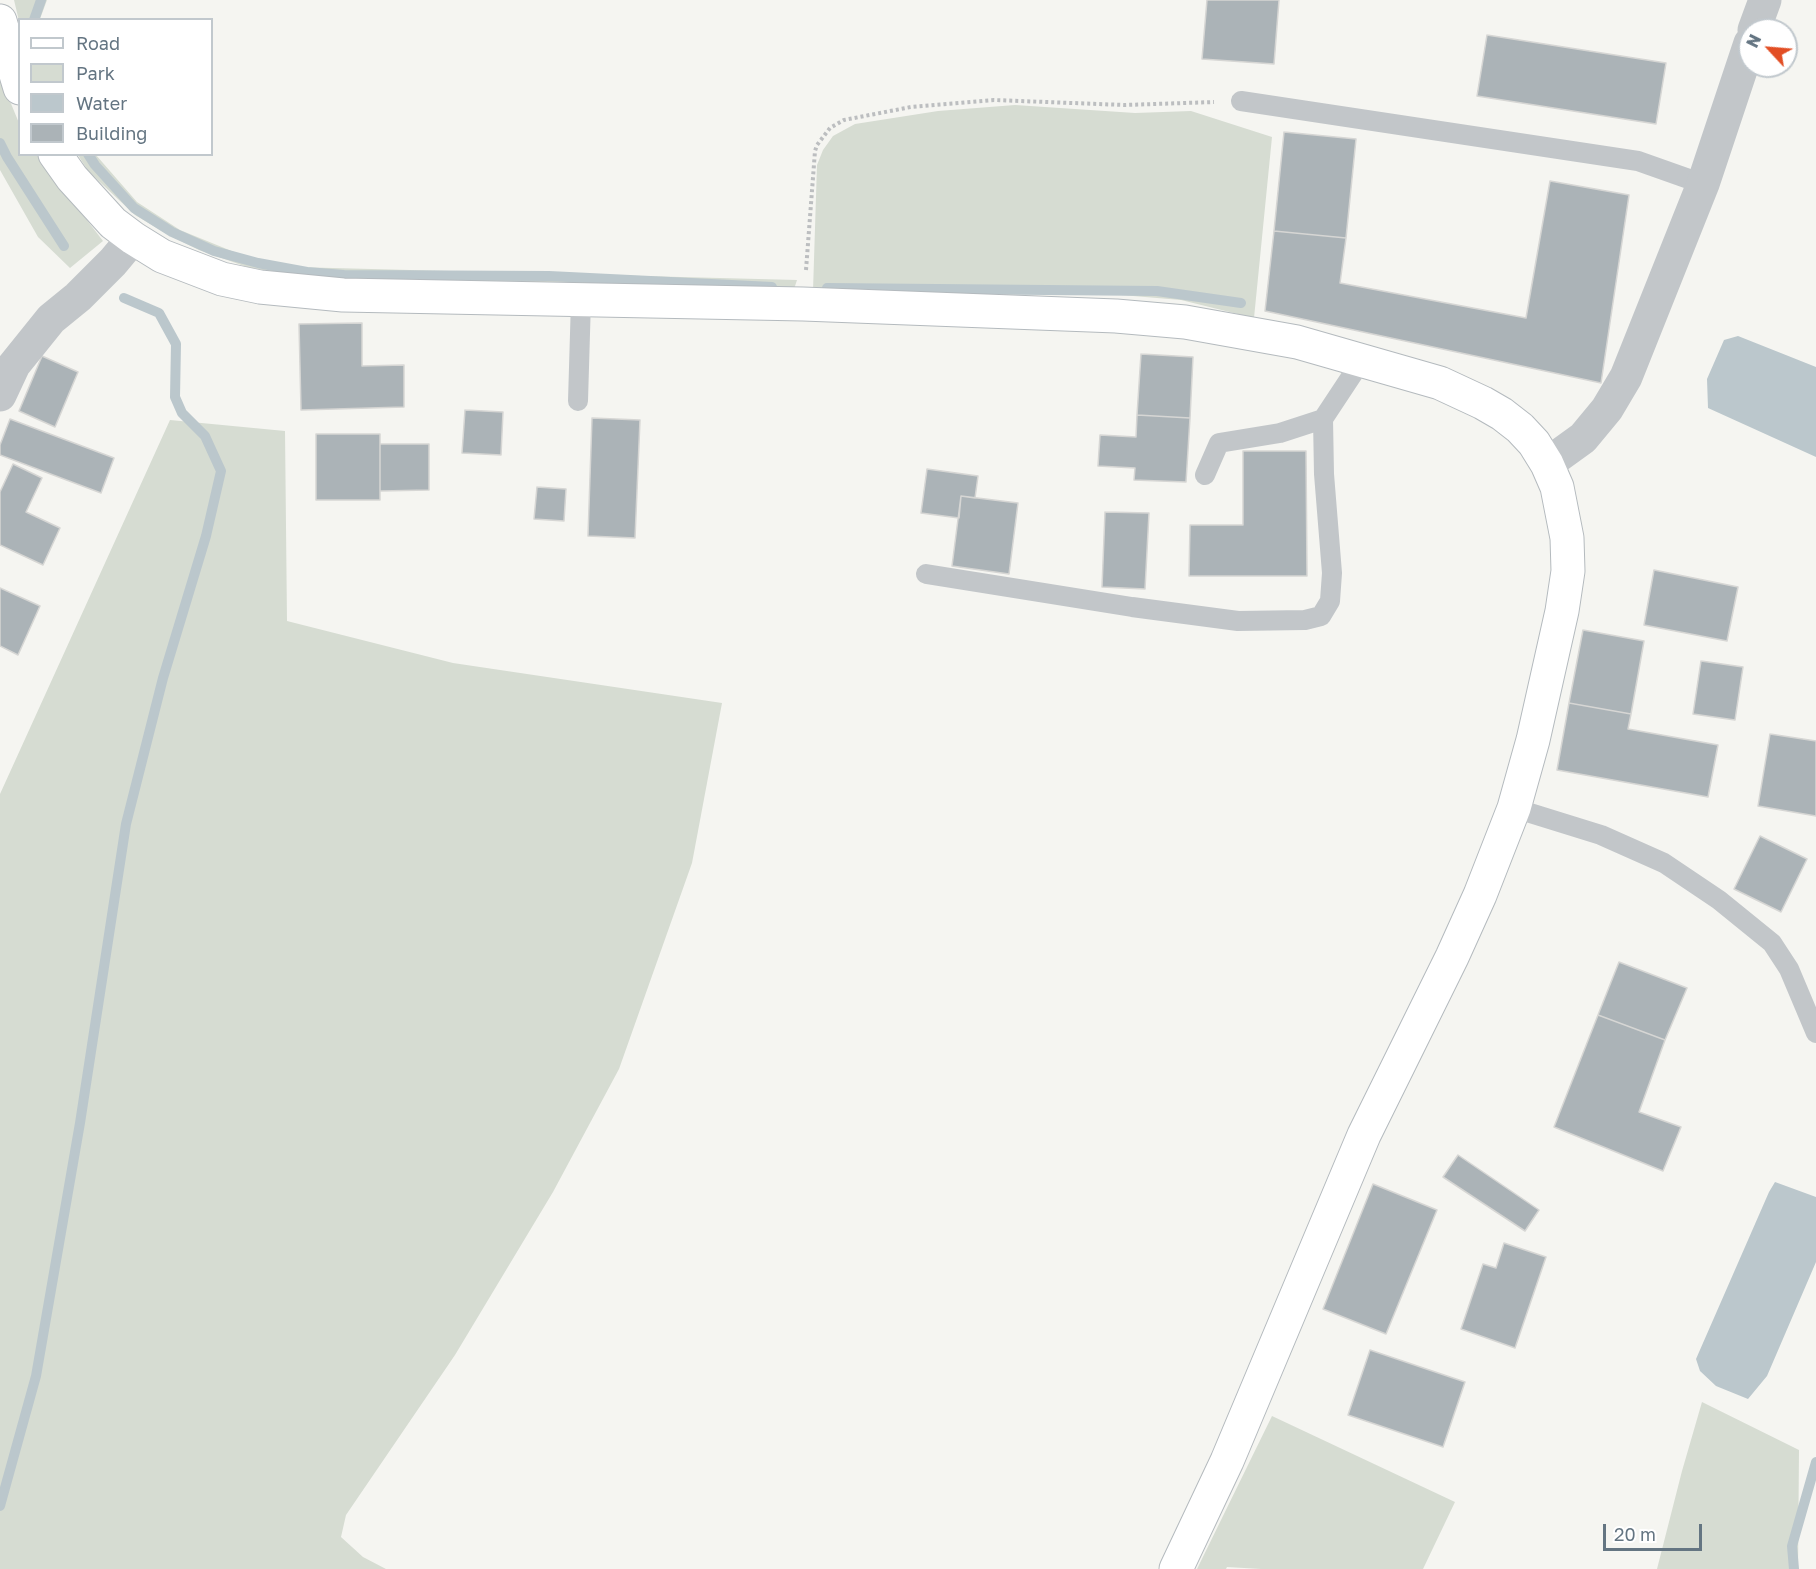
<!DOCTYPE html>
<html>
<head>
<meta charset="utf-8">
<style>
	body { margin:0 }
	#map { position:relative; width:1816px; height:1569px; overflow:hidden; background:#f5f5f1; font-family:"Golos Text",sans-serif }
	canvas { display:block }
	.legend { position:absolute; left:18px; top:18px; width:195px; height:138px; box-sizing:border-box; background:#fff; border:2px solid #c1c8cd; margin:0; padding:8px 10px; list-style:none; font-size:18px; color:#647582 }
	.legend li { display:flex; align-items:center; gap:12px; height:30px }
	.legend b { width:30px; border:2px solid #c1c8cd }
	.north { position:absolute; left:1738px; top:18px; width:60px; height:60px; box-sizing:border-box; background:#fff; border:2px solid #c1c8cd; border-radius:50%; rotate:296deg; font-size:16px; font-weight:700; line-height:24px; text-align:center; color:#647582 }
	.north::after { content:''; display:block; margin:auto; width:21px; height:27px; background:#e24e24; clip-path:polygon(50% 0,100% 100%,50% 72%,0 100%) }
	.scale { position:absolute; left:1603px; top:1524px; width:99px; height:27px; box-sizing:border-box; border:3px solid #647582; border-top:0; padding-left:8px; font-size:18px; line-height:21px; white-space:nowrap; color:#647582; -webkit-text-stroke:4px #fff; paint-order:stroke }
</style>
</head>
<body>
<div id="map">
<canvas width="1816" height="1569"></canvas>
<ul class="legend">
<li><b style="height:8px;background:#fff"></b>Road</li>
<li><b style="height:16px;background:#d6dcd2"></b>Park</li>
<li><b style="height:16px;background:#bbc7cc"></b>Water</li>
<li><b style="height:16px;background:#abb3b7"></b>Building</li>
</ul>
<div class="north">N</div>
<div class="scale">20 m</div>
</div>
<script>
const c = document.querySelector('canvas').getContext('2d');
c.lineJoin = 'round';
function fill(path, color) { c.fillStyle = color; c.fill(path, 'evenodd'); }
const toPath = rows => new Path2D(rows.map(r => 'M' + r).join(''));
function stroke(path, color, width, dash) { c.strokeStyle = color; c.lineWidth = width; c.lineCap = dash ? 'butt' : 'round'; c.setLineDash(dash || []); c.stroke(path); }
fill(toPath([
	[14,0,47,0,40,19,20,20,19,21],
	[0,77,19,123,20,154,37,155,103,241,70,268,38,237,0,170],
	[1015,105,1135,113,1191,111,1272,137,1254,318,1181,300,1121,295,813,291,817,165,823,150,833,136,855,124,938,111],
	[78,155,96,155,137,202,180,230,239,254,294,267,797,280,792,295,290,275,247,267,199,250,167,234,135,215,88,171],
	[170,420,285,431,287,621,453,663,722,703,692,863,619,1069,553,1192,455,1355,346,1515,341,1537,363,1557,386,1569,0,1569,0,794],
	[1702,1402,1799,1450,1798,1569,1657,1569,1682,1471],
	[1272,1416,1455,1502,1423,1569,1261,1569,1227,1567,1226,1569,1197,1569]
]), '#d6dcd2');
fill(toPath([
	[1738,336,1816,367,1816,457,1708,408,1707,379,1724,340],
	[1775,1182,1816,1197,1816,1262,1767,1376,1748,1399,1716,1386,1700,1371,1696,1359,1769,1192]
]), '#bbc7cc');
stroke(toPath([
	[34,20,41,0],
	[0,143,7,157,64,246],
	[88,154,95,165,134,208,172,232,214,251,258,263,307,272,344,275,549,276,772,287],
	[827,288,1157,291,1241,303],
	[0,1506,36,1376,80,1123,126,824,163,678,206,536,221,471,205,436,182,413,175,397,176,344,159,313,124,298],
	[1794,1569,1792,1546,1816,1462]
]), '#bbc7cc', 10);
const building = toPath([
	[1207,0,1279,0,1274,64,1202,59,1207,0],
	[1487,35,1666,63,1656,124,1477,96,1487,35],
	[1284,132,1356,139,1346,238,1274,231,1284,132],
	[1550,181,1629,195,1601,383,1265,311,1274,231,1346,238,1340,283,1526,318,1550,181],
	[362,323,362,366,404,365,404,407,301,410,299,324,362,323],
	[1141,354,1193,357,1190,418,1137,415,1141,354],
	[42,356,78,372,55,427,19,411,42,356],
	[465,410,503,412,501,455,462,453,465,410],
	[1137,415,1190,418,1186,482,1134,480,1135,468,1098,466,1100,435,1136,437,1137,415],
	[592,418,640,420,635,538,588,536,592,418],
	[10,419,114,458,101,493,0,455,0,445,10,419],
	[316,434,380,434,380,500,316,500,316,434],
	[380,444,429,444,429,490,380,491,380,444],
	[1243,451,1306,451,1307,576,1189,576,1190,525,1243,525,1243,451],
	[13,464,42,478,26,512,60,528,43,565,0,545,0,492,13,464],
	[927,469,978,476,975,498,961,496,959,518,921,513,927,469],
	[537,487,566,489,564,521,534,519,537,487],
	[961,496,1018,503,1009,574,952,566,961,496],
	[1105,512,1149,513,1145,589,1102,587,1105,512],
	[1654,570,1738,587,1727,641,1644,625,1654,570],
	[0,588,40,606,18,655,0,646,0,588],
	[1583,630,1644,641,1631,714,1569,703,1583,630],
	[1701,661,1743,667,1735,720,1693,714,1701,661],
	[1569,703,1631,714,1628,729,1718,745,1708,797,1557,770,1569,703],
	[1770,734,1816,741,1816,816,1758,806,1770,734],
	[1760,836,1807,859,1781,912,1734,889,1760,836],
	[1619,962,1687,988,1665,1040,1598,1015,1619,962],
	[1598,1015,1665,1040,1639,1112,1681,1127,1663,1171,1554,1127,1598,1015],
	[1458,1155,1539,1210,1525,1231,1443,1177,1458,1155],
	[1373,1184,1437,1210,1386,1334,1323,1309,1373,1184],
	[1504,1243,1546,1257,1515,1348,1461,1329,1483,1264,1496,1268,1504,1243],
	[1370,1350,1465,1382,1443,1447,1348,1415,1370,1350]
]);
fill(building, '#abb3b7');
stroke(building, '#d6d6d4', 1.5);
const secondary = toPath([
	[0,21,20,88],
	[55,154,72,178,113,223,133,238,162,256,222,279,260,287,343,295,803,304,1116,316,1185,322,1297,342,1440,383,1483,403,1502,414,1520,428,1534,443,1547,464,1557,487,1567,538,1568,571,1562,611,1533,740,1514,808,1480,895,1452,957,1364,1135,1227,1461,1176,1569]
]);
stroke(secondary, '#b4babe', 35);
stroke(toPath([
	[806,270,815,151,817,145,830,128,844,120,911,107,994,100,1124,105,1214,102]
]), '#bcbec0', 4, [3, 3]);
stroke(toPath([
	[1241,101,1638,161,1703,184],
	[578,401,581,300],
	[1205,475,1219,443,1280,433,1323,419,1362,360],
	[926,574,1132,607,1238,621,1305,620,1321,616,1330,601,1332,573,1324,474,1323,419],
	[1514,808,1601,835,1664,863,1719,900,1772,943,1789,969,1816,1033]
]), '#c2c6c9', 20);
stroke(toPath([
	[1754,30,1765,0],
	[0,395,14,365,51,319,78,297,113,262,133,238],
	[1547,464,1583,438,1607,409,1626,377,1703,184,1750,43]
]), '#c2c6c9', 33);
stroke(secondary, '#fff', 33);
</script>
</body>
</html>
